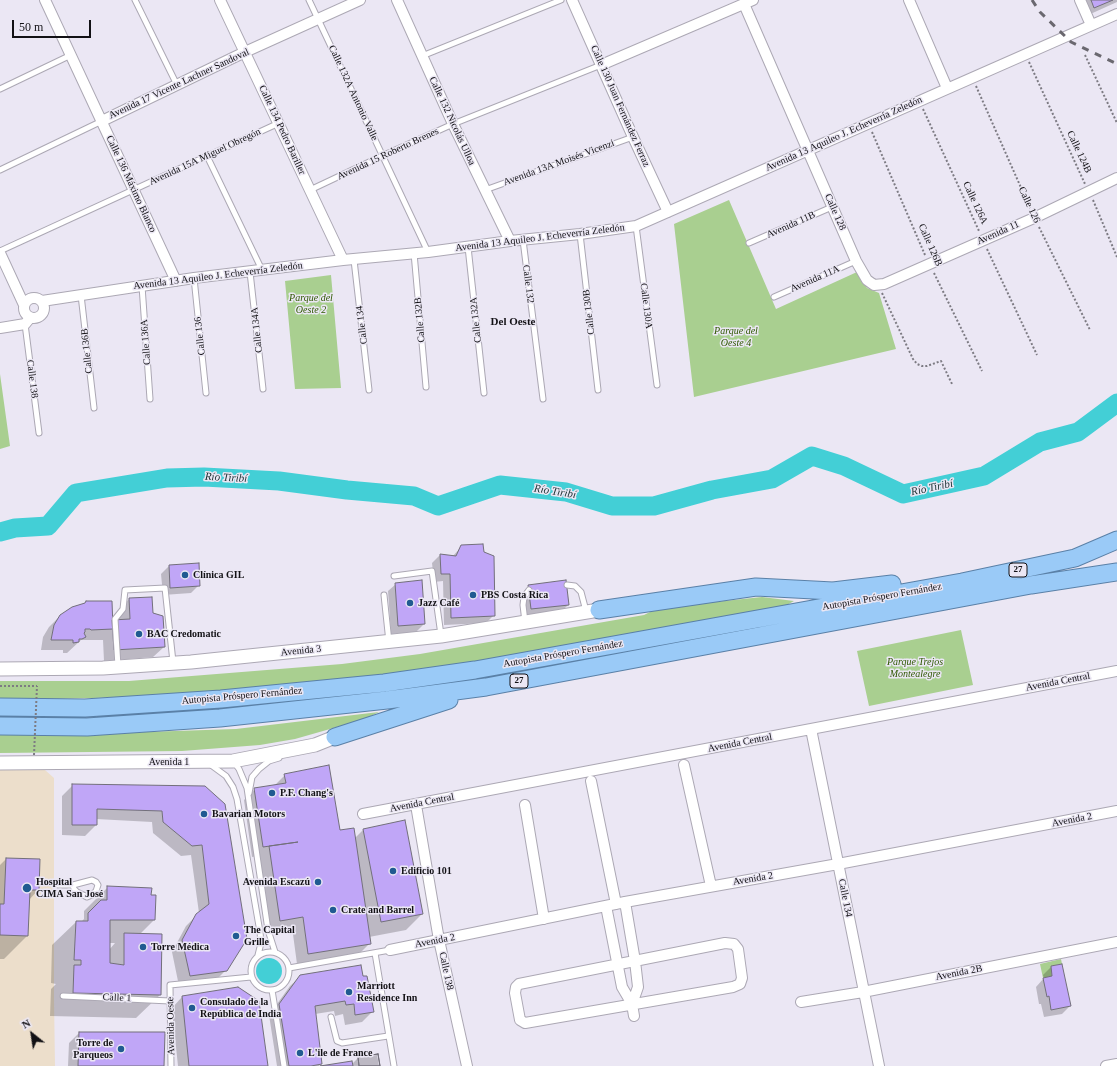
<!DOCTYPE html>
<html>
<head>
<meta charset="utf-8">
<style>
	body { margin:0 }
	#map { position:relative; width:1117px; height:1066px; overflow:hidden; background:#ebe7f4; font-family:"Times New Roman",serif }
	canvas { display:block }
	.north { position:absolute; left:12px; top:1014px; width:40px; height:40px; -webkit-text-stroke:3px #ebe7f4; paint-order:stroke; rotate:330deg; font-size:11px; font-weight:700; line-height:16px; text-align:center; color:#121115 }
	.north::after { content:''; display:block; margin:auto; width:14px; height:18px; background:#121115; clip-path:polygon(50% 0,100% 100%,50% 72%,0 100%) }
	.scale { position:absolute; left:12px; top:20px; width:79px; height:18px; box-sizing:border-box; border:2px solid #121115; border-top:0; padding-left:5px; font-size:12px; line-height:14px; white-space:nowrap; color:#121115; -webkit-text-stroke:3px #ebe7f4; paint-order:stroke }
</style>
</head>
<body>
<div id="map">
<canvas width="1117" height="1066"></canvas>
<div class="north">N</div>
<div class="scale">50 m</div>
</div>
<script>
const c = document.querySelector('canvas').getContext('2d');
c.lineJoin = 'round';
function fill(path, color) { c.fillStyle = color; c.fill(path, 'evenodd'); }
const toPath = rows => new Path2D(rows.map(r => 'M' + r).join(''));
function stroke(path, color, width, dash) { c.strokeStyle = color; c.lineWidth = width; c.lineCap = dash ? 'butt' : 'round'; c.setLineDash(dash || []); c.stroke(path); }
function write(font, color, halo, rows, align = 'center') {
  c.font = font + ' "Times New Roman",serif'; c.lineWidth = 3; c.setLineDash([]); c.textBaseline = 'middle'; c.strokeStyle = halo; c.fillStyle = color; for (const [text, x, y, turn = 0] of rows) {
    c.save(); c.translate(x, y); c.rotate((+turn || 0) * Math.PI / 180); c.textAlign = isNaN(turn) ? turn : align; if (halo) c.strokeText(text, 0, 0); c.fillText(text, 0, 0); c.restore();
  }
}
fill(toPath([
	[0,769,45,770,54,778,54,998,55,1066,0,1066]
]), '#ecdecb');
fill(toPath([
	[729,200,776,309,857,272,867,288,879,293,896,349,694,397,674,224],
	[331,275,341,388,295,389,285,281],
	[0,374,10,446,0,449],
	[762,597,794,601,778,610,422,674,185,696,0,700,0,681,129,681,342,664,420,654,644,615,658,608],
	[961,630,973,685,869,706,857,651],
	[379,712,365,719,295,739,260,745,182,751,0,753,0,735,54,735,236,729],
	[1061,959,1062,964,1051,966,1052,976,1043,978,1040,964]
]), '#a9cf90');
fill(toPath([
	'256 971a13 13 0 1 1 26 0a13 13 0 1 1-26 0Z'
]), '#43cfd6');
fill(toPath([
	[1079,0,1117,0,1117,2,1086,16],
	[462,546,494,615,486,623,444,625,443,581,434,582,432,563,440,555,452,557],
	[169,566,199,585,191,593,163,595,161,574],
	[396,584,424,624,416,632,391,634,388,591],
	[529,586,568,605,560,613,523,617,521,594],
	[129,599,152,614,164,647,153,657,104,661,103,640,81,640,67,653,63,653,63,650,41,650,43,637,49,627,60,616,112,621,119,621,119,610],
	[285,775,340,832,355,838,363,830,422,914,406,930,369,937,370,943,359,954,297,964,292,927,270,931,258,856,252,857,244,800,255,789,274,786],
	[73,785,205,787,226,970,215,981,179,986,172,952,186,926,199,913,191,855,181,856,153,833,152,822,96,819,96,825,85,836,62,835,62,796],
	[6,859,38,890,29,900,27,936,4,959,0,959,0,865],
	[107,888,154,920,140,934,160,995,136,1018,50,1016,51,989,56,984,51,983,52,945,76,922,81,922,84,919,84,911],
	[109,943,115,943,109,950],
	[1051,967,1070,1006,1062,1014,1044,1017,1041,1004,1039,1004,1036,987,1044,978,1043,975],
	[301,976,373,1011,362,1022,345,1025,343,1014,335,1016,334,1011,315,1014,321,1064,319,1066,277,1066,269,1015,290,986],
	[182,997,267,1066,178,1066,172,1008],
	[79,1033,163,1066,68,1066,69,1043],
	[377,1055,379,1066,326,1066,351,1065,358,1058]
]), '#0003');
stroke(toPath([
	[0,532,15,528,48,526,76,493,167,478,204,477,279,481,347,490,414,496,438,506,500,485,566,492,612,506,654,506,712,490,772,479,812,456,844,466,903,494,984,476,1040,442,1078,432,1117,403]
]), '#43cfd6', 19);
const building = toPath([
	[1091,0,1113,0,1094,8,1091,0],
	[483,544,484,552,494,556,495,616,451,618,450,574,441,574,440,554,456,556,461,545,483,544],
	[199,563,200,586,170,588,169,565,199,563],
	[422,580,425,624,398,626,395,583,422,580],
	[566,580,569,605,531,609,528,585,566,580],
	[152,597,153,613,163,616,165,647,114,650,112,620,130,619,129,598,152,597],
	[86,601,112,601,113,629,91,630,90,629,85,629,85,632,84,633,86,637,82,639,79,639,79,642,73,643,73,640,51,640,54,625,60,615,72,607,85,603,86,601],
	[329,765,340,830,354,828,371,944,308,954,303,917,280,921,269,846,298,842,263,847,254,788,286,783,284,774,329,765],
	[72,784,205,786,225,804,247,939,227,971,190,976,182,940,196,914,209,904,202,845,192,846,163,822,162,811,97,809,97,825,72,825,72,784],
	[405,820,423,914,381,922,363,829,405,820],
	[6,858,40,859,39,890,30,890,28,936,0,935,0,904,4,904,6,858],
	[107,886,152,888,151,895,156,895,155,920,110,920,110,963,124,965,124,933,162,934,161,995,73,993,74,965,81,965,81,960,74,960,76,921,88,921,88,913,101,900,107,900,107,886],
	[1062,964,1071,1006,1051,1010,1049,996,1047,997,1043,978,1052,976,1051,966,1062,964],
	[361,965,363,976,367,976,374,1012,355,1015,354,1004,346,1005,345,1001,315,1006,322,1064,311,1066,289,1066,279,1004,300,975,361,965],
	[238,987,259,1001,268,1066,189,1066,182,996,238,987],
	[79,1032,165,1032,164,1066,78,1066,79,1032],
	[378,1054,380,1066,359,1066,358,1057,378,1054],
	[378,1054,380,1066,359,1066,358,1057,378,1054],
	[352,1061,353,1066,320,1066,352,1061]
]);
fill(building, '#c0a6f7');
stroke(building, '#726f7a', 1);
const service = toPath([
	[135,0,177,85],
	[309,0,428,252],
	[422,56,561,0],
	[0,89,71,55],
	[207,156,262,270],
	[0,170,102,121],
	[310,190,382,156,453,124,601,65],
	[485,190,633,137],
	[636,226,657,385],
	[580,234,598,390],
	[523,240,543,399],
	[749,243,832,207],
	[468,247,484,393],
	[0,251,279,123],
	[414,253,426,387],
	[354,260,369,390],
	[250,272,263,389],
	[194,278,206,393],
	[142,286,150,399],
	[81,295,94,408],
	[774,297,856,261],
	[25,324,39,433],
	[394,576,432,571,441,635],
	[567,585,575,586,581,592,586,611],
	[384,595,389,642],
	[525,622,523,605,524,597,529,590],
	[118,666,115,619,123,609,125,590,165,588,173,662],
	[233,761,239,769,247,788,268,930,275,952],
	[211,765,226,776,233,787,237,799,260,932,261,943,258,955],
	[249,793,252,777,259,769,269,761,279,758],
	[58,885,73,885,92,880,96,882,98,885,96,891,92,895,87,897,77,892,74,889,73,885],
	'251 971a19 19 0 1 1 38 0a19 19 0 1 1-38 0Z',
	[375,953,394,1066],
	[289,968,390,950],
	[272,990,284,1066],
	[63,996,170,1001],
	[331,1017,337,1041,342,1043,388,1036],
	[171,1066,170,985,251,977]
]);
const minor = toPath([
	[45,0,176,281],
	[220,0,343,260],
	[397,0,453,124,510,241],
	[572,0,633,137,668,212],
	[909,0,947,88],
	[1080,0,1091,25],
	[744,4,856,261,867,280,874,285,884,284,1034,218,1117,178],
	[601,65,753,0],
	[102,121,245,52,360,0],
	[0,253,24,305],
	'24 308a10 10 0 1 1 20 0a10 10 0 1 1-20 0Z',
	[42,301,194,278,343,260,428,252,510,241,580,234,636,226,1117,14],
	[0,328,25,324,30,318],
	[811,729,879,1066],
	[684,765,711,886],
	[591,781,616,904],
	[416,805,439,940,467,1066],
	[525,805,544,919],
	[363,814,1117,671],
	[625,902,635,961,638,987,632,1004],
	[606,906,622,987,632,1004,634,1016],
	[725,943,734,944,738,949,742,978,740,984,733,987,525,1023,520,1020,515,993,516,987,519,984,725,943],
	[390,950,625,902,838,864,1117,811],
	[801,1002,863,992,1117,942],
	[1106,1066,1117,1064]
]);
const tertiary = toPath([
	[0,669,103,668,191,662,441,636,599,610],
	[0,763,233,761,315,745,335,737]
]);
const trunk = toPath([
	[599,610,756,587,833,591,892,584],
	[0,707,85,708,221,699,384,683,475,670,962,582,1075,558,1117,540],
	[0,726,87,727,220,718,387,700,486,687,1031,585,1117,572],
	[335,737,449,700]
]);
stroke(service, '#aca8b4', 7);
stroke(minor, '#aca8b4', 12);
stroke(tertiary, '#aca8b4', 15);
stroke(trunk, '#5a80a7', 19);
stroke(toPath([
	[1085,55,1117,123],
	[1029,62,1085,184],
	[976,86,1030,208],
	[923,109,979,231],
	[872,132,925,255],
	[1093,200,1117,257],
	[1039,227,1090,330],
	[987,249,1037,355],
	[934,273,982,371],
	[882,293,913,359,917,364,922,366,927,366,941,361,952,384],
	[0,686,37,686]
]), '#7d7b83', 2, [2, 2]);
stroke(service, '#fff', 5);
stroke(minor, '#fff', 10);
stroke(tertiary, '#fff', 13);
stroke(trunk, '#9acaf7', 17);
stroke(toPath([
	[1032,0,1040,12,1071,42,1117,64]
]), '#6a686f', 3, [7, 7]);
stroke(toPath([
	[34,755,37,686]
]), '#7d7b83', 2, [2, 2]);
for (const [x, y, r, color] of [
	[185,575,4,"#205a91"],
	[473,595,4,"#205a91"],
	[410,603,4,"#205a91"],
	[139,634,4,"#205a91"],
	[272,793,4,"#205a91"],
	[204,814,4,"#205a91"],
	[393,871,4,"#205a91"],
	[318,882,4,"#205a91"],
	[27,888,5,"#205a91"],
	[333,910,4,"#205a91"],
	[236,936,4,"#205a91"],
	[143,947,4,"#205a91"],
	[349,992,4,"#205a91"],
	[192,1008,4,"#205a91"],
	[121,1049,4,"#205a91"],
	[300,1053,4,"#205a91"]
]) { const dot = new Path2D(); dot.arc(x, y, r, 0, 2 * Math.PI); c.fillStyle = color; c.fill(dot); stroke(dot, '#ebe7f4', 1.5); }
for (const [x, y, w] of [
	[1018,570,18],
	[519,681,18]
]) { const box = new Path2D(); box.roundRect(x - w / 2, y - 7, w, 14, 3); c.fillStyle = '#ebe7f4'; c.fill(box); stroke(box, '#121115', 1); }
write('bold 9px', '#121115', null, [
	["27",1018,570],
	["27",519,681]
]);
write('10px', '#121115', '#ebe7f4', [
	["Avenida 17 Vicente Lachner Sandoval",179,84,-25],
	["Calle 132A Antonio Valle",353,93,65],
	["Calle 130 Juan Fernández Ferraz",620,106,66],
	["Calle 132 Nicolás Ulloa",452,121,65],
	["Calle 134 Pedro Bariller",282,130,65],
	["Avenida 13 Aquileo J. Echeverría Zeledón",844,134,-24],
	["Calle 124B",1079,152,65],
	["Avenida 15 Roberto Brenes",388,154,-25],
	["Avenida 15A Miguel Obregón",205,157,-25],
	["Avenida 13A Moisés Vicenzi",559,163,-20],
	["Calle 136 Máximo Blanco",131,184,65],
	["Calle 126A",975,203,65],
	["Calle 126",1029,205,65],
	["Calle 128",835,212,66],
	["Avenida 11B",791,225,-24],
	["Avenida 11",998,233,-24],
	["Avenida 13 Aquileo J. Echeverría Zeledón",540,238,-7],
	["Calle 126B",930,245,66],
	["Avenida 13 Aquileo J. Echeverría Zeledón",218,276,-7],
	["Avenida 11A",815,279,-24],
	["Calle 132",528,284,83],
	["Calle 130A",646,306,83],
	["Calle 130B",589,312,-97],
	["Calle 132B",420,320,-95],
	["Calle 132A",476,320,-96],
	["Calle 134",362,325,-97],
	["Calle 134A",257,330,-96],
	["Calle 136",200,336,-96],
	["Calle 136A",146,342,-94],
	["Calle 136B",87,351,-96],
	["Calle 138",32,379,83],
	["Autopista Próspero Fernández",882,597,-10],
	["Avenida 3",301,651,-6],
	["Autopista Próspero Fernández",563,654,-10],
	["Avenida Central",1058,682,-11],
	["Autopista Próspero Fernández",242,696,-5],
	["Avenida Central",740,743,-11],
	["Avenida 1",169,762],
	["Avenida Central",422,803,-11],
	["Avenida 2",1072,820,-11],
	["Avenida 2",753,879,-10],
	["Calle 134",845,898,79],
	["Avenida 2",435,941,-11],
	["Calle 138",446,971,78],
	["Avenida 2B",959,973,-11],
	["Calle 1",117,998,2],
	["Avenida Oeste",171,1026,-91]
]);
write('italic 10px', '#2f5800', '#ebe7f4', [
	["Parque del",311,298],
	["Oeste 2",311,310],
	["Parque del",736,331],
	["Oeste 4",736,343],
	["Parque Trejos",915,662],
	["Montealegre",915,674]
]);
write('bold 10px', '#121115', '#ebe7f4', [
	["Clínica GIL",193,575],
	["PBS Costa Rica",481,595],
	["Jazz Café",418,603],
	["BAC Credomatic",147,634],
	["P.F. Chang's",280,793],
	["Bavarian Motors",212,814],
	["Edificio 101",401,871],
	["Hospital",36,882],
	["CIMA San José",36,894],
	["Avenida Escazú",310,882,"right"],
	["Crate and Barrel",341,910],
	["The Capital",244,930],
	["Grille",244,942],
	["Torre Médica",151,947],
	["Marriott",357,986],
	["Residence Inn",357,998],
	["Consulado de la",200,1002],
	["República de India",200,1014],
	["Torre de",113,1043,"right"],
	["Parqueos",113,1055,"right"],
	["L'ile de France",308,1053]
], 'left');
write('bold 11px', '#121115', '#ebe7f4', [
	["Del Oeste",513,322]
]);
write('italic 11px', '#172e2f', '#ebe7f4', [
	["Río Tiribí",226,478,3],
	["Río Tiribí",932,488,-12],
	["Río Tiribí",555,492,9]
]);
</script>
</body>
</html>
